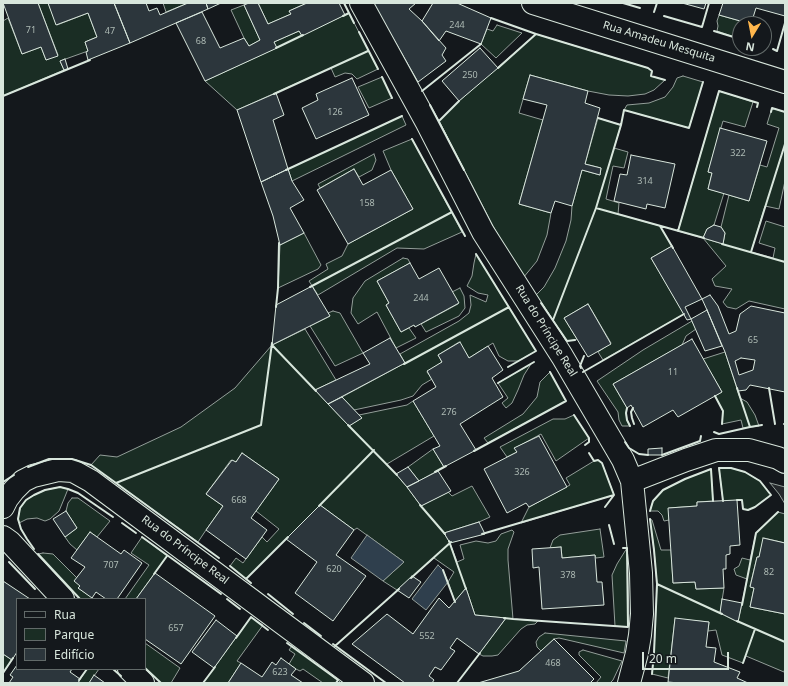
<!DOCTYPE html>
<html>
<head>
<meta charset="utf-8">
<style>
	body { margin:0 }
	#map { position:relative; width:788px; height:686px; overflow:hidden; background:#14181c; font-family:"Noto Sans",sans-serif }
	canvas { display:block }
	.frame { position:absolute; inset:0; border:4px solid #d8e6dc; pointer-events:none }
	.legend { position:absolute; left:16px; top:598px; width:130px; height:72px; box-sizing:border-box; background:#14181c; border:1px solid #626a69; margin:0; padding:5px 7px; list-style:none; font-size:12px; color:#d8e6dc }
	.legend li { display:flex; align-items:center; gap:8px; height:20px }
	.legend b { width:20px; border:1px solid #626a69 }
	.north { position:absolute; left:732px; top:16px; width:40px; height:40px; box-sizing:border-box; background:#14181c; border:1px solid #626a69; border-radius:50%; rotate:190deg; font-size:11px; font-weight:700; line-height:16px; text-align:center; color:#d8e6dc }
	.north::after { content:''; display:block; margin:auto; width:14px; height:18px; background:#ffb74d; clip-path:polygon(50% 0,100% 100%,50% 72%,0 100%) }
	.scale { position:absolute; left:642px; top:652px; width:87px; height:18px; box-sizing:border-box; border:2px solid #d8e6dc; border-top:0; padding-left:5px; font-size:12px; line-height:14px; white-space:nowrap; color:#d8e6dc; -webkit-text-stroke:3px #14181c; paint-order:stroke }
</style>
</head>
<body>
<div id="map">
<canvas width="788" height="686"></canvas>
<div class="frame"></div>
<ul class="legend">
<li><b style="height:5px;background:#14181c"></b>Rua</li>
<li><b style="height:11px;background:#1a2d24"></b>Parque</li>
<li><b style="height:11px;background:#2c363c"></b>Edifício</li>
</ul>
<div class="north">N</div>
<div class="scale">20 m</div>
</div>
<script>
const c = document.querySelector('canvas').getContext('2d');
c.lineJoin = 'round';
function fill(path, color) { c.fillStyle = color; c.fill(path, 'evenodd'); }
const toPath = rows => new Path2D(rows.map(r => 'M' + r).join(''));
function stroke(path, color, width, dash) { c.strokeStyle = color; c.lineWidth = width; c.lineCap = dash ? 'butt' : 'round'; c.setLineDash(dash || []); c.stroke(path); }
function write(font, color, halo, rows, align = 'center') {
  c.font = font + ' "Noto Sans",sans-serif'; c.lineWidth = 3; c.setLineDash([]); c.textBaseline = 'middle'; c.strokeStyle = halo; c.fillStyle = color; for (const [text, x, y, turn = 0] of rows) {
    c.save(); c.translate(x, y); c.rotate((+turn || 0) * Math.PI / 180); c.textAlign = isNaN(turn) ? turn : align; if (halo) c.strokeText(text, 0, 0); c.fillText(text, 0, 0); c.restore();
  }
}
const green = toPath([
	[38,3,48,3,57,25,88,13,97,37,85,42,88,51,60,61,64,70,3,96,3,21,8,18,22,54,41,47,46,60,58,55,38,3],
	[163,3,188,3,166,12,163,3],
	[258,3,307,3,289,11,291,14,268,24,258,3],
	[244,5,260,40,249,46,244,38,231,10,244,5],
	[349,13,378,69,357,79,352,74,345,73,335,77,331,68,237,110,205,81,276,48,274,42,299,31,302,35,349,13],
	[719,15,751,24,740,24,740,39,717,31,718,26,717,21,719,15],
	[497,25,522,33,496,58,481,44,487,29,493,31,497,25],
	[536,34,648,68,652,71,651,76,665,80,654,90,645,94,628,96,609,95,588,91,530,75,519,113,543,120,519,204,551,213,547,235,537,261,523,278,493,226,439,121,459,101,536,34],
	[683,76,703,82,689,128,624,110,627,105,649,103,665,97,673,87,677,78,683,76],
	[382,77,392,98,369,108,358,87,382,77],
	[719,91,753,102,745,127,723,121,708,172,712,173,708,189,724,193,714,225,707,229,703,238,723,244,725,233,721,227,729,195,749,201,760,165,767,167,779,128,767,124,772,108,785,112,785,181,779,209,765,206,751,252,773,258,775,248,759,243,766,221,785,227,785,309,749,301,736,309,727,307,723,302,732,289,715,286,712,279,726,266,703,238,678,231,719,91],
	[402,116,406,125,292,181,288,169,402,116],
	[598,118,621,125,614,148,628,152,624,168,613,166,606,199,619,203,618,214,660,226,672,246,651,258,684,314,603,360,598,352,611,343,588,304,564,318,577,339,575,340,567,341,553,320,536,295,544,287,555,268,566,241,571,220,572,206,582,170,600,175,601,168,585,164,598,118],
	[412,139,462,232,424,249,397,248,318,295,309,281,328,269,326,264,342,256,348,244,413,209,391,170,383,151,412,139],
	[374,154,376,160,372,170,359,177,354,169,320,188,318,184,374,154],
	[304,233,321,265,318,269,278,288,280,245,304,233],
	[476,254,536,351,518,361,508,361,499,356,493,343,469,358,459,342,438,355,442,362,427,372,432,379,422,385,413,396,401,400,354,410,342,397,405,363,400,354,459,321,469,313,471,305,470,295,486,302,488,295,478,293,467,286,472,276,474,263,476,254],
	[403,258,408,259,410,263,377,281,389,303,386,305,401,332,409,328,416,338,396,348,377,312,358,324,351,313,353,298,365,281,403,258],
	[460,288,464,296,465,308,459,316,426,332,421,324,458,304,452,292,460,288],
	[333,311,340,313,363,353,335,366,310,326,330,316,328,313,333,311],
	[692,321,696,329,686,336,682,345,613,384,627,408,626,413,627,420,630,426,622,426,619,420,618,412,597,381,643,350,692,321],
	[305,329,336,380,315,390,349,426,361,418,359,415,407,405,413,401,434,436,387,464,407,487,421,506,448,492,452,496,472,486,490,517,479,522,444,533,450,543,457,562,464,559,460,545,476,541,488,543,496,541,501,534,512,530,514,532,508,549,508,560,513,619,538,621,535,624,527,625,521,629,498,655,492,656,483,656,479,654,506,618,475,615,466,588,455,602,448,582,454,572,434,558,397,590,383,581,404,562,357,528,354,530,320,505,246,579,230,566,236,558,243,563,262,537,267,542,279,529,256,511,279,479,242,453,236,462,231,460,206,494,223,506,206,530,198,542,116,483,91,465,100,455,117,457,181,427,235,388,272,345,305,329],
	[725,352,740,398,747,402,755,415,759,426,743,428,741,420,722,424,723,411,715,396,722,392,703,359,725,352],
	[531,364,524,375,518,390,512,403,506,408,502,403,508,398,498,383,531,364],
	[550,372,566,401,488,443,484,438,523,414,537,397,540,382,550,372],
	[574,415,589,438,556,461,541,434,515,448,517,452,507,457,500,447,553,419,565,419,574,415],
	[433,449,444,467,419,481,408,467,433,449],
	[598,460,602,463,614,495,521,523,529,507,570,485,566,478,594,461,598,460],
	[719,468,731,468,745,472,760,481,771,495,755,507,748,510,743,509,742,500,723,501,719,468],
	[711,469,713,501,697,502,697,506,669,508,669,520,664,521,662,515,658,511,650,511,653,501,663,490,685,479,711,469],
	[60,487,68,489,64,499,59,511,50,519,45,521,37,518,27,519,19,523,18,519,20,508,26,500,34,495,45,490,60,487],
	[72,498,78,498,110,521,97,537,90,532,77,550,70,544,65,537,77,528,66,511,68,503,72,498],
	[778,512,785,514,785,543,764,538,759,557,757,557,750,586,754,588,750,607,785,614,785,667,784,672,746,656,743,663,722,655,716,630,708,631,709,622,675,619,668,678,652,674,654,653,657,584,654,550,650,519,652,520,661,550,671,550,673,583,695,582,696,589,724,588,720,613,738,622,747,579,736,575,734,569,739,566,742,558,750,560,756,533,778,512],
	[600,529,604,557,596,558,595,555,562,558,561,547,550,548,553,540,560,535,600,529],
	[142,537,167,556,136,599,125,599,149,565,131,553,142,537],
	[627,548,629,618,628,627,615,626,612,575,617,564,627,548],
	[43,553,53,554,77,578,80,586,78,588,94,599,80,599,38,554,43,553],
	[251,617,263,625,237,661,241,663,228,683,203,683,251,617],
	[545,633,626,641,624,653,559,638,554,639,541,651,537,647,536,642,539,637,545,633],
	[145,643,180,668,171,683,161,683,145,668,145,643],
	[292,646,338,680,341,683,323,683,303,669,300,671,296,669,289,664,295,654,289,650,292,646],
	[583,650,622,661,613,680,610,683,596,683,601,677,579,655,579,652,583,650],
	[3,654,12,660,3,673,3,654],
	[87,669,99,669,89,683,78,683,87,669]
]);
fill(green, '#1a2d24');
stroke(green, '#939e99', 1);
const parking = toPath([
	[770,483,785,487,785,504,779,494,770,483]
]);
fill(parking, '#24282b');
stroke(parking, '#939e99', 1);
const water = toPath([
	[367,535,404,562,383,581,351,558,367,535],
	[438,565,443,570,448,582,426,610,412,599,438,565]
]);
fill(water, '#2f3f4d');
stroke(water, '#939e99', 1);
const building = toPath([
	[3,3,38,3,58,56,46,60,41,47,22,54,3,3],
	[48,3,114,3,130,43,88,60,86,52,88,51,85,42,97,37,88,13,56,25,48,3],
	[114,3,146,3,149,11,157,8,160,15,188,3,206,3,208,9,130,43,114,3],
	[206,3,221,3,208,9,206,3],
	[249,3,258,3,268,24,291,14,289,11,307,3,339,3,345,15,302,36,299,31,274,42,277,48,205,81,176,23,202,12,220,48,244,38,249,46,260,40,244,5,249,3],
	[373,3,416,3,409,9,422,21,446,48,442,55,446,61,418,82,373,3],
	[433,3,457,3,491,18,481,44,446,31,439,41,422,21,433,3],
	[682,3,706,3,704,9,682,3],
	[723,3,785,3,785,16,756,8,751,24,719,15,723,3],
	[480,48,498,68,459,101,442,81,480,48],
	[65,59,68,69,64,70,60,61,65,59],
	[530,75,588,91,585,103,600,108,585,164,601,168,600,175,582,170,572,206,555,201,551,213,519,204,547,105,523,99,530,75],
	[352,78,369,115,316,139,302,108,318,100,316,94,352,78],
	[276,93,284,115,273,120,288,169,261,182,237,110,276,93],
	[720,128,767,141,749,201,708,189,712,173,708,172,720,128],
	[631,155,675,164,665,208,647,204,646,209,614,201,620,174,627,175,631,155],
	[288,169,292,181,304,200,290,208,304,233,280,245,273,216,261,182,288,169],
	[354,169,363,185,391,170,413,209,348,244,317,190,354,169],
	[714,225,721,227,725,233,723,244,703,238,707,229,714,225],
	[672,246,702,299,685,307,691,319,687,320,651,258,672,246],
	[410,263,419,279,439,268,459,303,415,327,414,325,401,332,386,305,389,303,377,281,410,263],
	[312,286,330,316,272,345,276,305,312,286],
	[710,295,718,306,729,334,736,331,740,314,751,306,785,313,785,392,750,385,746,390,738,391,725,352,707,310,702,299,710,295],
	[741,358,755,360,753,370,739,375,735,361,741,358],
	[588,304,611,344,588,357,564,318,588,304],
	[707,310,722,346,705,351,691,319,707,310],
	[390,338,405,363,328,404,315,390,370,364,363,353,390,338],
	[692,339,722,392,678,417,673,410,643,427,631,405,627,408,613,384,692,339],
	[460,342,469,358,488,346,503,370,492,378,503,397,460,424,476,450,444,467,433,449,440,446,413,401,436,387,427,371,442,362,438,355,460,342],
	[342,397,362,418,349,426,328,404,342,397],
	[539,436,567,487,529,507,526,503,507,513,484,469,517,452,514,448,539,436],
	[662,448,662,455,648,455,648,449,662,448],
	[242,453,279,479,251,518,267,530,246,559,206,530,223,506,206,494,232,460,236,462,242,453],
	[408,467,419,481,407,487,396,474,408,467],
	[438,471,451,491,421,506,407,487,438,471],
	[737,500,740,545,730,546,730,554,726,555,726,569,723,569,724,588,696,589,695,582,673,583,668,508,697,506,697,502,737,500],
	[320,505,354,530,336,555,366,576,333,621,295,593,317,562,286,539,320,505],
	[66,511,77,528,65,537,53,519,66,511],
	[479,522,485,534,450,543,444,533,479,522],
	[90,532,121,554,124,550,142,563,117,599,106,599,96,592,92,598,78,588,80,586,74,581,85,567,71,558,90,532],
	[763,538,785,543,785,614,750,607,754,588,750,587,757,557,759,557,763,538],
	[561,547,562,558,595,555,597,582,602,582,604,605,542,609,539,567,533,568,532,549,561,547],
	[155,573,215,616,181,664,145,639,145,599,136,599,155,573],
	[412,576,421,582,409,598,397,590,412,576],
	[3,581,30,599,17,599,17,652,12,660,3,654,3,581],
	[466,588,475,615,506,618,479,654,457,638,450,648,455,651,441,670,435,667,429,676,434,680,432,683,405,683,352,644,387,614,413,634,439,598,449,608,466,588],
	[722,599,742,603,738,622,720,613,722,599],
	[675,618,709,622,706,647,716,648,714,662,740,672,737,678,748,683,679,683,668,682,675,618],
	[216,620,237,636,214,668,192,652,216,620],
	[554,639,594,679,590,683,478,683,519,671,554,639],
	[281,658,296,669,291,675,303,683,228,683,241,663,262,677,272,662,276,665,281,658],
	[17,665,17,669,72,669,70,672,80,679,78,683,9,683,13,677,10,675,17,665],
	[94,675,105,683,89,683,94,675]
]);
fill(building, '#2c363c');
stroke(building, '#d8e6dc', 1);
const street = toPath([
	[361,3,427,123,483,232,562,356,623,460,632,481,641,573,642,614,640,635,637,653,629,683],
	[533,3,785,82],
	[632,481,686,460,716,450,749,450,778,458,785,462],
	[3,507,7,499,14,490,23,481,33,476,58,470,73,471,91,481,363,683],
	[3,537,10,542,63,599],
	[129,669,143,683]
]);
stroke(street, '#d8e6dc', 24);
stroke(street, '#14181c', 22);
stroke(toPath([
	[344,3,349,13],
	[623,3,640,8],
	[654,12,657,3],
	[343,16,349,13,354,23],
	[664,16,702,27,709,3],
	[491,18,536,34],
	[714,31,740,39],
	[359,32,378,69],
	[276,48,303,35],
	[773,49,777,51,785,23],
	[498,68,536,34,648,68,652,71,651,76,665,80],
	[382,77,392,98],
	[422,91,481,44],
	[274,94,368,51],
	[3,96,90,60],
	[430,105,464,170],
	[771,112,772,108,785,112],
	[598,118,621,125],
	[439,121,459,101],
	[412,139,465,236],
	[286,170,402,116],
	[596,208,704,238],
	[660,226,673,248],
	[678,231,719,91,758,103,757,107],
	[722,244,785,262],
	[751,252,785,144],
	[476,254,536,351,508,367],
	[310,287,452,212],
	[541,303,567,341,575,340],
	[276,307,278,288,279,243],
	[553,320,596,208,621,125,624,110,689,128,703,82],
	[272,345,316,391],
	[404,364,509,307],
	[581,368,580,366,584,356],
	[583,372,684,314],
	[498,383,534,362],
	[737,388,750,427,762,425],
	[769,388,775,424],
	[715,396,723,411,722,424],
	[627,408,626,413,627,420,630,426],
	[633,408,631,412,632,418,634,424],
	[574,415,589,438,589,442,585,445],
	[784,424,785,424],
	[348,425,397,475],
	[714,432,719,434,750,427],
	[625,442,629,448,639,454,648,455],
	[474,451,566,401,550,372],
	[589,453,594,461,598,460,602,463,614,495],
	[662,455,700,441,701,436],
	[28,467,49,459,72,459,91,465,116,483,219,558],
	[435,472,446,466],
	[3,482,14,475],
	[116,483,261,425,272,343],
	[723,501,719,468,731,468,745,472,760,481,771,495,755,507,748,510,743,509,742,500,737,500],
	[420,505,445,534],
	[319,506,374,450],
	[650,511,653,501,663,490,685,479,711,469,713,501],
	[650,519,654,550,657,584,654,653,652,674],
	[122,523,136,533],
	[609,525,614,544],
	[482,534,614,495,605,507],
	[142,537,221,594],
	[449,541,466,589],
	[34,549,27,539,21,529,18,519,20,508,26,500,34,495,45,490,60,487,68,489,78,493,113,517],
	[38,554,80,599],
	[9,562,35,589],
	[230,566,251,583],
	[443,570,455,602],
	[154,574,167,556],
	[411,578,451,542],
	[246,579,288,537],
	[657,584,722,614],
	[268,594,293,614],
	[227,599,240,609],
	[742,605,756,533,778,512],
	[504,618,513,619,628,627,627,548,623,548],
	[737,621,785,642],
	[304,623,321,636],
	[236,638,251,617,268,630],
	[287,643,338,680,336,683],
	[333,644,386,683],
	[335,646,399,589],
	[743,663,755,629],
	[145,668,161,683],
	[113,669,121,676],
	[3,673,13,658],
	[79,680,87,669],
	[203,683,215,667],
	[457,683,480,653]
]), '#d8e6dc', 2);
write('9px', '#adbab4', null, [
	["244",457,25],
	["71",31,30],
	["47",110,31],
	["68",201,41],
	["250",470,75],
	["126",335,112],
	["322",738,153],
	["314",645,181],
	["158",367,203],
	["244",421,298],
	["65",753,340],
	["11",673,372],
	["276",449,412],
	["326",522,472],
	["668",239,500],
	["707",111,565],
	["620",334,569],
	["82",769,572],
	["378",568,575],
	["657",176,628],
	["552",427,636],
	["468",553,663],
	["623",280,672]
]);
write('11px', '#d8e6dc', '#14181c', [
	["Rua Amadeu Mesquita",659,42,17],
	["Rua do Príncipe Real",546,331,58],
	["Rua do Príncipe Real",185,550,37]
]);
</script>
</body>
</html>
